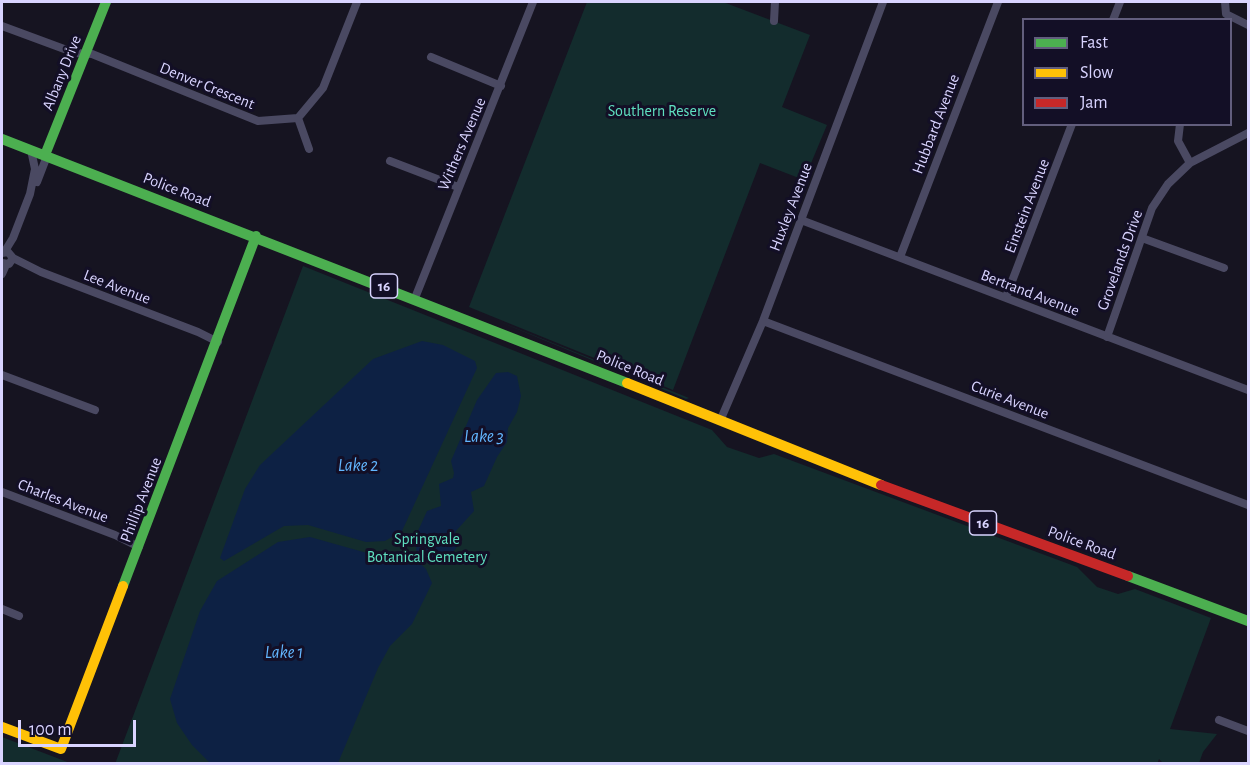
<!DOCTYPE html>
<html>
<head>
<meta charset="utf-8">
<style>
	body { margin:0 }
	#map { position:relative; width:1250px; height:765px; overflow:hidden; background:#161421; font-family:"Alegreya Sans",sans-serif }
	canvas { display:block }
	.frame { position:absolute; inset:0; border:3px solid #d9d4ff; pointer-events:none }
	.legend { position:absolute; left:1022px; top:18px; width:210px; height:108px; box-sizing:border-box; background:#130f26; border:2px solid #625e7d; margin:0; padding:8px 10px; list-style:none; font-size:18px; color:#d9d4ff }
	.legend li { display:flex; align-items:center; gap:12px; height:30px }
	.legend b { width:30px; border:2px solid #625e7d }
	.scale { position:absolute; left:18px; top:720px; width:118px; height:27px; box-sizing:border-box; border:3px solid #d9d4ff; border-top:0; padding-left:8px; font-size:18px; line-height:21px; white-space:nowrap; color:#d9d4ff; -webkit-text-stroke:4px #130f26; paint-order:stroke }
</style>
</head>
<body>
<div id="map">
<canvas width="1250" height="765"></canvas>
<div class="frame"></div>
<ul class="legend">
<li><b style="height:8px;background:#4caf50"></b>Fast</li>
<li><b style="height:8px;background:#ffc107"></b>Slow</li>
<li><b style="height:8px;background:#c62828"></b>Jam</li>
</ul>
<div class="scale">100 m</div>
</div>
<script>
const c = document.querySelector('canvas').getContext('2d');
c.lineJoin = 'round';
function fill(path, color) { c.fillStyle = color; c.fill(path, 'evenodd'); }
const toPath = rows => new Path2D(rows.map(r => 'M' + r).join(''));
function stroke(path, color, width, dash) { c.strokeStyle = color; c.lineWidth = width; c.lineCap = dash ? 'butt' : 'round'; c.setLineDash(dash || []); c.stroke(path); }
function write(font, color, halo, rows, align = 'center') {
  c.font = font + ' "Alegreya Sans",sans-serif'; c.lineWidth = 6; c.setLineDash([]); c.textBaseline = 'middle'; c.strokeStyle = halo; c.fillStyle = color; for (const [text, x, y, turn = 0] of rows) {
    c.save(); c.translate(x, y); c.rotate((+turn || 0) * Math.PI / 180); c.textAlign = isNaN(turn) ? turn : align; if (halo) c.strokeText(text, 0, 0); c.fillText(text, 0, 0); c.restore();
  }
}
fill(toPath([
	[587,2,723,2,810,35,782,107,827,125,804,180,760,163,673,390,469,307],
	[303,266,712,430,727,447,759,458,774,454,1077,567,1097,587,1118,594,1135,589,1211,618,1170,729,1217,734,1203,752,1199,763,1163,763,1159,759,1157,764,115,764],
	[493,319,689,398,686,399],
	[2,737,70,763,2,763]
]), '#132c2d');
fill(toPath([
	[422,341,443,345,475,361,477,368,402,531,385,541,366,542,308,525,284,526,224,561,220,558,245,489,260,465,373,359],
	[508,372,517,376,521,396,517,412,508,428,507,442,497,457,484,486,471,492,474,511,455,532,459,544,453,552,439,559,422,556,416,550,418,531,427,511,441,506,439,484,453,478,454,473,451,461,477,400,496,373],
	[310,537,374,555,396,554,414,558,426,569,432,583,412,624,390,646,378,668,338,763,210,763,192,745,177,723,170,699,200,611,217,581,278,542]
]), '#0d2144');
stroke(toPath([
	[414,558,419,553]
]), '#0d2144', 2);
stroke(toPath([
	[1225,2,1226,14,1248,25],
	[1113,20,1120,2],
	[774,21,775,2],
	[2,26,75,53,92,54,258,121,298,118,323,88,357,2],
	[431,57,501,86],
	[298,118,309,149],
	[1180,124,1178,141,1190,163],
	[390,161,458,187],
	[37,182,47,156],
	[801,220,1248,390],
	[1142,238,1224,268],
	[5,251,13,238,30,194,35,169,31,150],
	[2,253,8,252,13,258,9,264,2,263],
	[900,257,998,2],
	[13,258,41,272,198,332,218,342],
	[2,274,6,265],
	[1006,297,1072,124],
	[415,298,533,2],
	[763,321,1248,505],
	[1107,337,1152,208,1168,184,1190,163,1248,133],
	[2,375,95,410],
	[720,421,763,321,883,2],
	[2,492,115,535,139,547],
	[2,609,19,616],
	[1219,720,1248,731]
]), '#4a4962', 8);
stroke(toPath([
	[2,139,627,383],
	[45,155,106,2],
	[1128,576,1248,621],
	[123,586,256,236]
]), '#4caf50', 10);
stroke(toPath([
	[627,383,881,485],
	[2,727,61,749,123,586]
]), '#ffc107', 10);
stroke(toPath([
	[881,485,1128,576]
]), '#c62828', 10);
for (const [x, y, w] of [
	[384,286,27],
	[983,523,27]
]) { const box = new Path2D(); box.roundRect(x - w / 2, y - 12, w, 24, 4.5); c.fillStyle = '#130f26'; c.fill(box); stroke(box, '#d9d4ff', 1.5); }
write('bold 15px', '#d9d4ff', null, [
	["16",384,286],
	["16",983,523]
]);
write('16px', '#d9d4ff', '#130f26', [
	["Albany Drive",62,73,-68],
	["Denver Crescent",207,86,22],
	["Hubbard Avenue",936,124,-69],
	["Withers Avenue",462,144,-67],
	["Police Road",177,190,21],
	["Einstein Avenue",1027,206,-69],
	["Huxley Avenue",791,207,-69],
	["Grovelands Drive",1120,260,-70],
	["Lee Avenue",117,287,21],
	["Bertrand Avenue",1030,293,21],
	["Police Road",630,368,22],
	["Curie Avenue",1010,400,21],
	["Phillip Avenue",141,500,-69],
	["Charles Avenue",63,501,21],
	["Police Road",1082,543,20]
]);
write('16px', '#5fe0c0', '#130f26', [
	["Southern Reserve",662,111],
	["Springvale",427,539],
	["Botanical Cemetery",427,557]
]);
write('italic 18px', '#62b6ff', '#130f26', [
	["Lake 3",484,437],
	["Lake 2",358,466],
	["Lake 1",284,653]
]);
</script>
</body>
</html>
